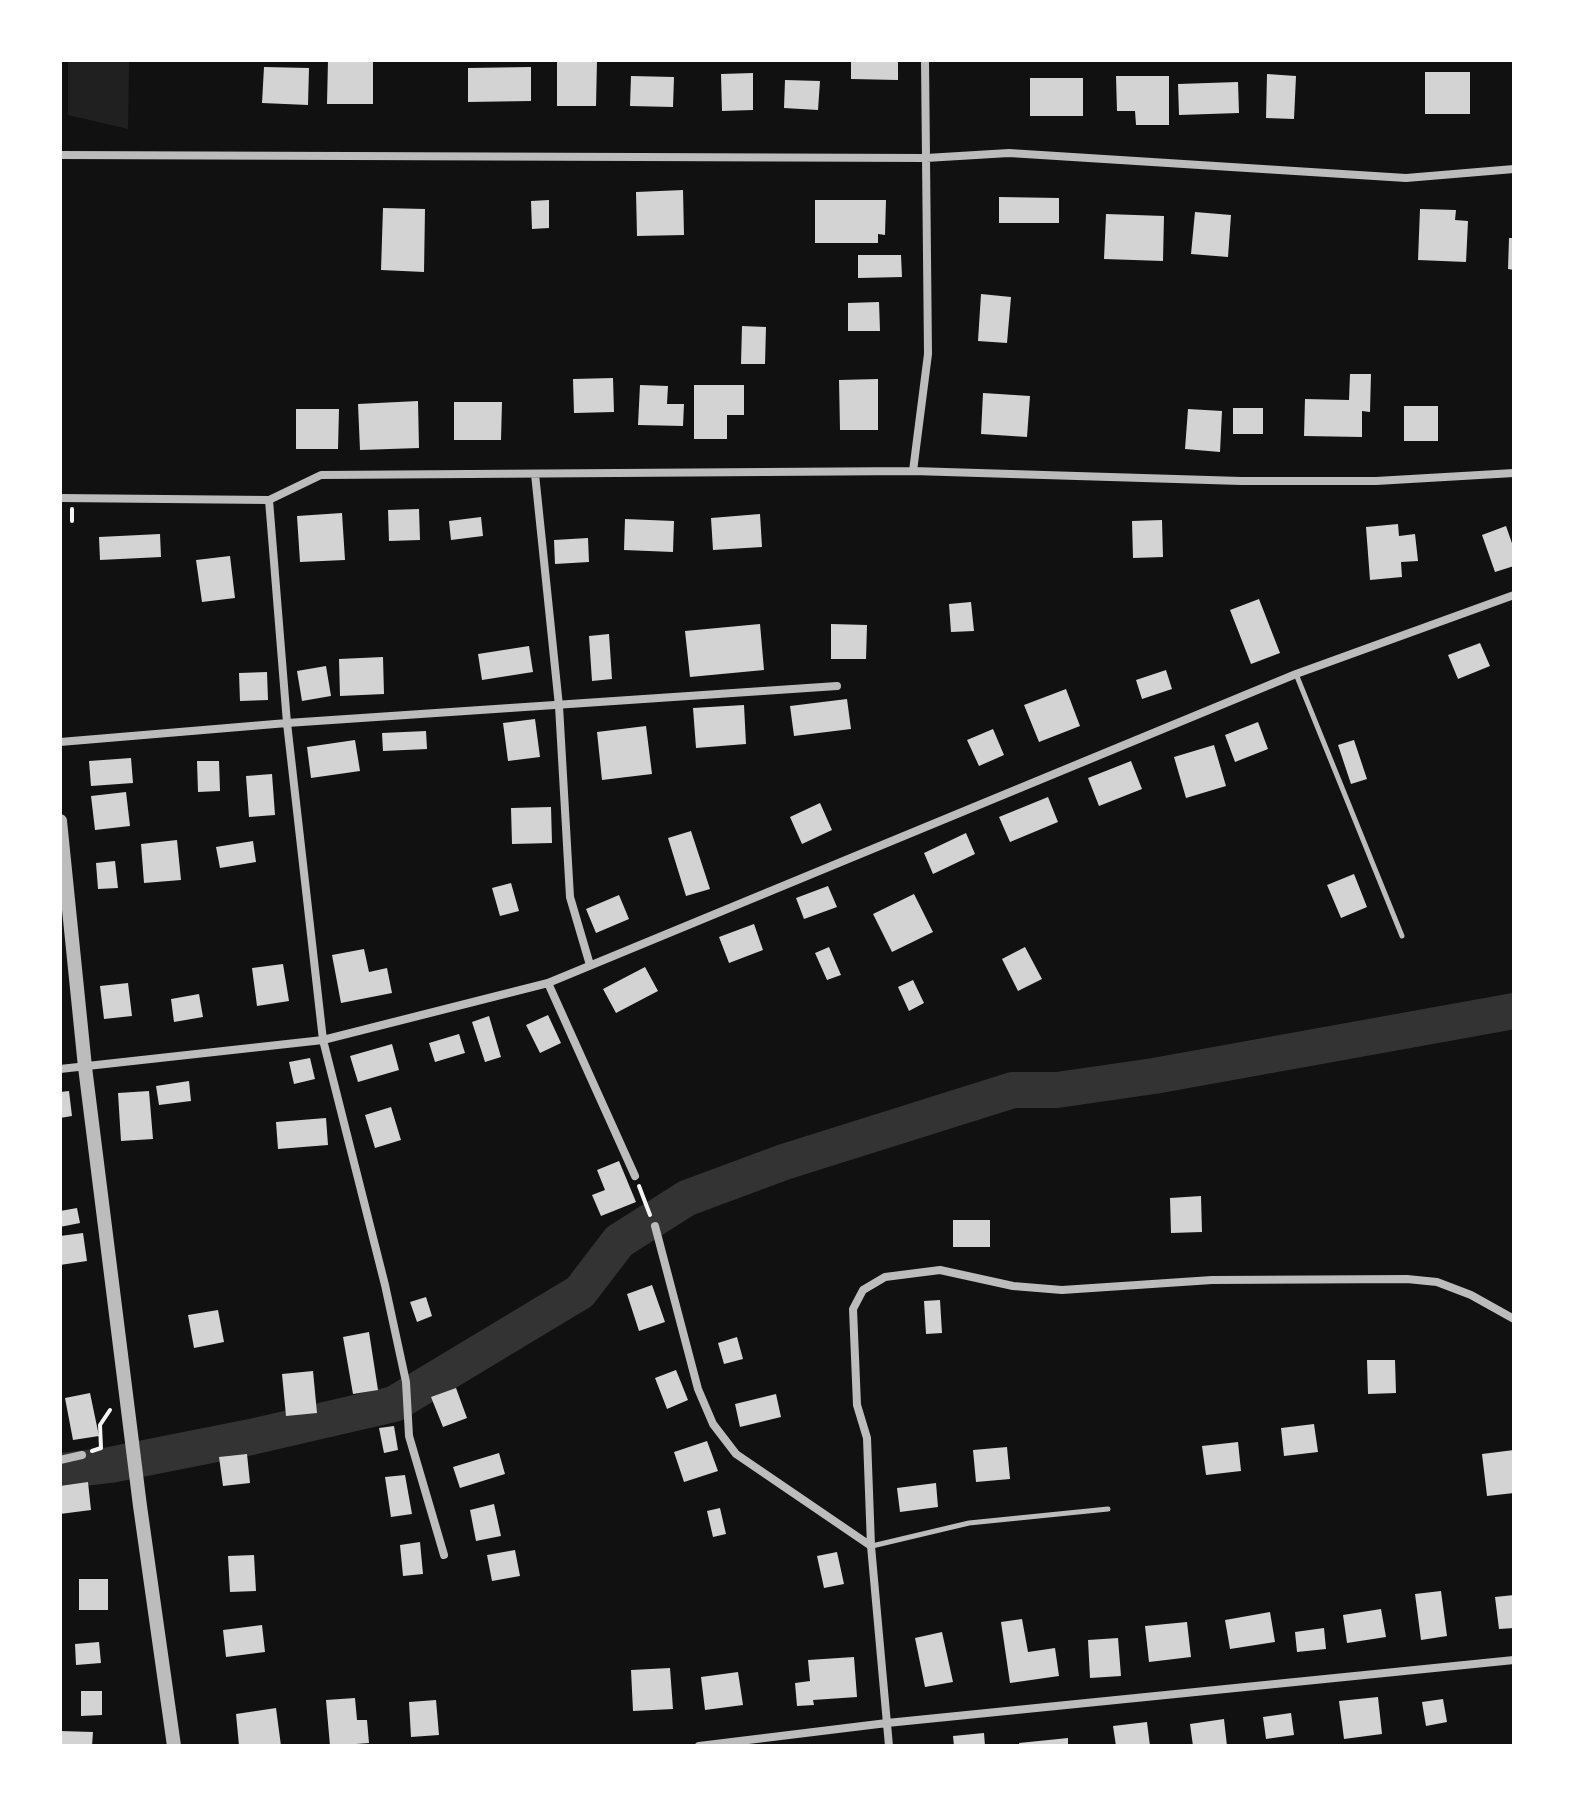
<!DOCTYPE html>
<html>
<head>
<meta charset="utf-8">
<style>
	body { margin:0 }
	#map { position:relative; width:1574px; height:1806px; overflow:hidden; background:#111; font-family:Montserrat,sans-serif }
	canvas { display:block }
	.frame { position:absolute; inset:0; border:62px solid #fff; pointer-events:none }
</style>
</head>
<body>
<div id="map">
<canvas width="1574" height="1806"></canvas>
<div class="frame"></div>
</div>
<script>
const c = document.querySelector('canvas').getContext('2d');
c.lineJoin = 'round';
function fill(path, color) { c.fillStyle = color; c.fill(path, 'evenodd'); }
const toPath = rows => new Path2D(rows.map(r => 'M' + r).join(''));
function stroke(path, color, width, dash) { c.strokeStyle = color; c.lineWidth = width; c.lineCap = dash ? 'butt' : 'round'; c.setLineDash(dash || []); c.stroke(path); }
fill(toPath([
	[68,60,129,60,128,129,68,115]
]), '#202020');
stroke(toPath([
	[60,1471,110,1465,251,1437,394,1404,580,1292,619,1241,687,1198,784,1162,1013,1090,1057,1090,1154,1076,1514,1011]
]), '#333', 36);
fill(toPath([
	[328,60,373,60,373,104,327,104],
	[557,60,597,60,596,106,557,106],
	[851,60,898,60,898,80,851,79],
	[264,67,309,68,308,105,262,103],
	[531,67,531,101,468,102,468,68],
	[1425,72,1470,72,1470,114,1425,114],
	[753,73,753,110,722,111,721,74],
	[1267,74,1296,76,1294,119,1266,118],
	[631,76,674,77,673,107,630,106],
	[1116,76,1169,76,1169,125,1136,125,1135,111,1117,111],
	[1030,78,1083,78,1083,116,1030,116],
	[785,80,820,81,818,110,784,108],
	[1238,82,1239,113,1179,115,1178,84],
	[683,190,684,235,637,236,636,192],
	[999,197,1059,198,1059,223,999,223],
	[549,200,549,228,532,229,531,201],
	[815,200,886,200,885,235,878,234,878,243,815,243],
	[383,208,425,209,424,272,381,270],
	[1420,209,1456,210,1455,220,1468,221,1466,262,1418,260],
	[1195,212,1231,215,1228,257,1191,254],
	[1106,214,1164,216,1163,261,1104,259],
	[1509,238,1514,238,1514,270,1508,269],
	[858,255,901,255,902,277,858,278],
	[981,294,1011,297,1007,343,978,341],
	[879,302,880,331,848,331,848,303],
	[742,326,766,327,765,364,741,364],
	[1350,374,1371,374,1370,412,1362,411,1362,437,1304,436,1305,399,1349,400],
	[613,378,614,412,574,413,573,379],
	[878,379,878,430,840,430,839,380],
	[640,385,668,386,667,404,684,404,683,426,638,425],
	[694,385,744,385,744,415,727,415,727,439,694,439],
	[983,393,1030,396,1027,437,981,434],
	[418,401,419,448,360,450,358,404],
	[454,402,502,402,501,440,454,440],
	[1404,406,1438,406,1438,441,1404,441],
	[1233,408,1263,408,1263,434,1233,434],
	[296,409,339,409,338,449,296,449],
	[1188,409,1222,411,1220,452,1185,449],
	[419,509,420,540,389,541,388,510],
	[342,513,345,560,300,562,297,516],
	[760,514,762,547,713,550,711,518],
	[481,517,483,536,451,540,449,521],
	[625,519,674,521,673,552,624,550],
	[1162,520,1163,557,1133,558,1132,521],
	[1398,524,1399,536,1415,534,1418,561,1401,562,1402,577,1370,580,1366,527],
	[1506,526,1514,549,1514,566,1495,572,1482,535],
	[160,534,161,557,100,560,99,537],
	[588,538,589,562,555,564,554,540],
	[230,556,235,598,202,602,196,560],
	[1259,599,1280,653,1251,664,1230,610],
	[971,602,974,631,951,632,949,604],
	[760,624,764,670,690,677,685,631],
	[831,624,867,625,866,659,831,659],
	[609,634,612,679,592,681,589,636],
	[1480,643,1490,666,1458,679,1448,655],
	[529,646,533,672,482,680,478,654],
	[383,657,384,694,340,696,339,659],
	[326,666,331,696,302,701,297,671],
	[1166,670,1172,689,1142,699,1136,680],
	[267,672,268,700,240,701,239,673],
	[1066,689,1080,726,1039,742,1024,705],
	[847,699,851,729,794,736,790,706],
	[744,705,746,744,696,748,693,708],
	[535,719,540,757,508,761,503,723],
	[1258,722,1268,749,1235,762,1225,735],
	[646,726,652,774,602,780,597,732],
	[993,729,1004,755,979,766,967,740],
	[426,731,427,749,383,751,382,733],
	[355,740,360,771,311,778,307,747],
	[1354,740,1367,779,1351,784,1338,745],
	[1214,745,1226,786,1186,798,1174,757],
	[131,758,133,783,91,786,89,761],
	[197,761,219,761,220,791,198,792],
	[1131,761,1142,789,1099,806,1088,778],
	[272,774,275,815,249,817,246,776],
	[126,792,130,826,95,830,91,796],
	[1048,797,1058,822,1010,842,999,817],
	[820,803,832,830,802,844,790,817],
	[551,807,552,843,512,844,511,808],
	[691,831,710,889,686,896,668,838],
	[966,833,975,854,933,874,924,853],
	[177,840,181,880,144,883,141,844],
	[253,841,256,862,220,868,216,847],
	[115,861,118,888,98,889,96,863],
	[1354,874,1367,907,1341,918,1327,885],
	[511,883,519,911,500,916,492,888],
	[828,886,837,907,804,919,796,898],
	[914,894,933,932,892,952,873,914],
	[619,895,629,919,596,933,586,909],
	[754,924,763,950,729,963,719,937],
	[829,947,841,975,827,980,815,953],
	[1025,947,1042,979,1018,991,1002,959],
	[364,949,369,972,387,968,392,993,341,1003,332,955],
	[283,964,289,1001,257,1006,252,968],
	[645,967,658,991,616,1013,603,989],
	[913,980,924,1003,909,1011,898,987],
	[128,983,132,1016,104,1019,100,986],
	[199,994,203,1017,174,1022,171,999],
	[548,1015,561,1043,540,1053,526,1025],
	[489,1016,501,1057,485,1062,472,1022],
	[459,1034,465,1053,435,1062,429,1043],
	[392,1044,399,1070,358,1082,350,1056],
	[310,1058,315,1079,294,1084,289,1062],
	[189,1081,191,1101,159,1105,156,1086],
	[69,1091,72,1116,60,1118,60,1092],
	[149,1091,153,1139,121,1141,118,1093],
	[391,1107,401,1140,375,1148,365,1115],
	[326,1118,328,1145,278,1149,276,1122],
	[619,1161,636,1202,601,1216,592,1195,605,1190,597,1170],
	[1201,1196,1202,1232,1171,1233,1170,1198],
	[77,1208,80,1223,60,1227,60,1211],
	[953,1220,990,1220,990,1247,953,1247],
	[83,1233,87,1261,60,1265,60,1236],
	[652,1285,665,1322,639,1331,627,1294],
	[426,1297,432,1316,417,1322,410,1302],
	[940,1300,942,1333,926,1334,924,1301],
	[218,1310,224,1342,194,1348,188,1315],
	[369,1332,378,1390,353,1394,343,1337],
	[737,1337,743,1359,724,1364,718,1343],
	[1367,1360,1395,1360,1396,1393,1368,1394],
	[676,1370,688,1400,667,1409,655,1378],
	[313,1371,317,1413,286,1416,282,1374],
	[456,1388,467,1418,443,1427,431,1397],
	[90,1393,99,1436,73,1440,65,1398],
	[776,1394,781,1417,740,1427,735,1404],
	[1314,1424,1318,1452,1284,1456,1281,1428],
	[394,1426,398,1450,384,1453,379,1428],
	[707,1441,718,1471,684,1482,674,1452],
	[1238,1442,1241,1471,1206,1475,1202,1446],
	[1007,1447,1010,1479,976,1482,973,1450],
	[1514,1450,1514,1493,1487,1496,1482,1454],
	[499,1453,505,1474,460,1488,453,1467],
	[247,1454,250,1483,223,1486,219,1457],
	[405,1475,412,1514,391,1517,385,1477],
	[88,1482,91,1510,60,1514,60,1486],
	[936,1483,938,1507,900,1512,897,1488],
	[494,1504,501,1536,476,1541,470,1510],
	[720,1508,726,1534,713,1537,707,1511],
	[420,1542,423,1574,403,1576,400,1545],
	[515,1550,520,1576,492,1581,487,1555],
	[837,1552,844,1584,824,1588,817,1556],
	[254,1555,256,1591,230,1592,228,1556],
	[79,1579,108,1579,108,1610,79,1610],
	[1441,1591,1447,1636,1421,1640,1415,1594],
	[1514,1595,1514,1628,1499,1629,1495,1597],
	[1381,1609,1386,1637,1347,1643,1343,1615],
	[1270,1612,1275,1642,1230,1649,1225,1620],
	[1022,1619,1028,1652,1055,1648,1059,1676,1010,1683,1001,1622],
	[1187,1622,1191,1657,1149,1662,1145,1626],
	[262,1625,265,1652,226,1657,223,1630],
	[1324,1628,1326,1649,1297,1652,1295,1632],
	[942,1632,953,1682,925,1687,915,1638],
	[1118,1638,1121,1676,1090,1678,1088,1640],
	[99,1642,101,1663,76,1665,75,1644],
	[854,1657,857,1697,813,1700,814,1705,797,1706,795,1683,810,1681,808,1660],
	[670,1668,673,1709,633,1711,631,1670],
	[738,1672,743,1705,705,1710,701,1677],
	[81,1691,102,1691,102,1715,81,1716],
	[1378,1697,1382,1734,1344,1739,1339,1701],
	[355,1698,357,1720,367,1720,369,1743,330,1746,326,1700],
	[1443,1699,1447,1722,1426,1726,1422,1702],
	[436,1700,439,1735,411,1737,409,1702],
	[276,1708,281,1746,239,1746,236,1714],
	[1291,1713,1294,1735,1266,1739,1263,1717],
	[1224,1719,1227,1746,1193,1746,1190,1724],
	[1147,1722,1150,1746,1116,1746,1113,1726],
	[60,1731,93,1732,92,1746,60,1746],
	[984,1733,985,1746,954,1746,953,1736],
	[1068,1738,1068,1746,1020,1746,1019,1743]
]), '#d3d3d3');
stroke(toPath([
	[72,521,72,509],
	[639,1186,650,1215],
	[92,1451,101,1448,100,1425,110,1410]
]), '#f5f5f5', 4);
stroke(toPath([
	[1296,674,1402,936],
	[872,1546,969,1523,1108,1509]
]), '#bcbcbc', 5);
stroke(toPath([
	[60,155,926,158,1009,153,1406,178,1514,169],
	[913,471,928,354,925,60],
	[535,474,559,706,570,897,590,965],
	[60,498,269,500,321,475,913,471,1241,481,1376,481,1514,473],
	[269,500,287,723,323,1040,385,1285,406,1382,409,1436,444,1555],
	[60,742,287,723,837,686],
	[548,983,635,1176],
	[60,1069,323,1040,548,983,1296,674,1514,595],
	[655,1226,698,1389,713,1424,736,1454,871,1546],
	[60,1460,82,1455],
	[699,1746,887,1723,1514,1660],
	[889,1746,871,1546,867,1438,857,1405,853,1309,863,1290,885,1277,940,1270,1013,1286,1062,1290,1212,1280,1407,1279,1437,1282,1471,1295,1514,1319]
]), '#bcbcbc', 8);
stroke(toPath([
	[60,821,85,1067,140,1506,174,1746]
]), '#bcbcbc', 14);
</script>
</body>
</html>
